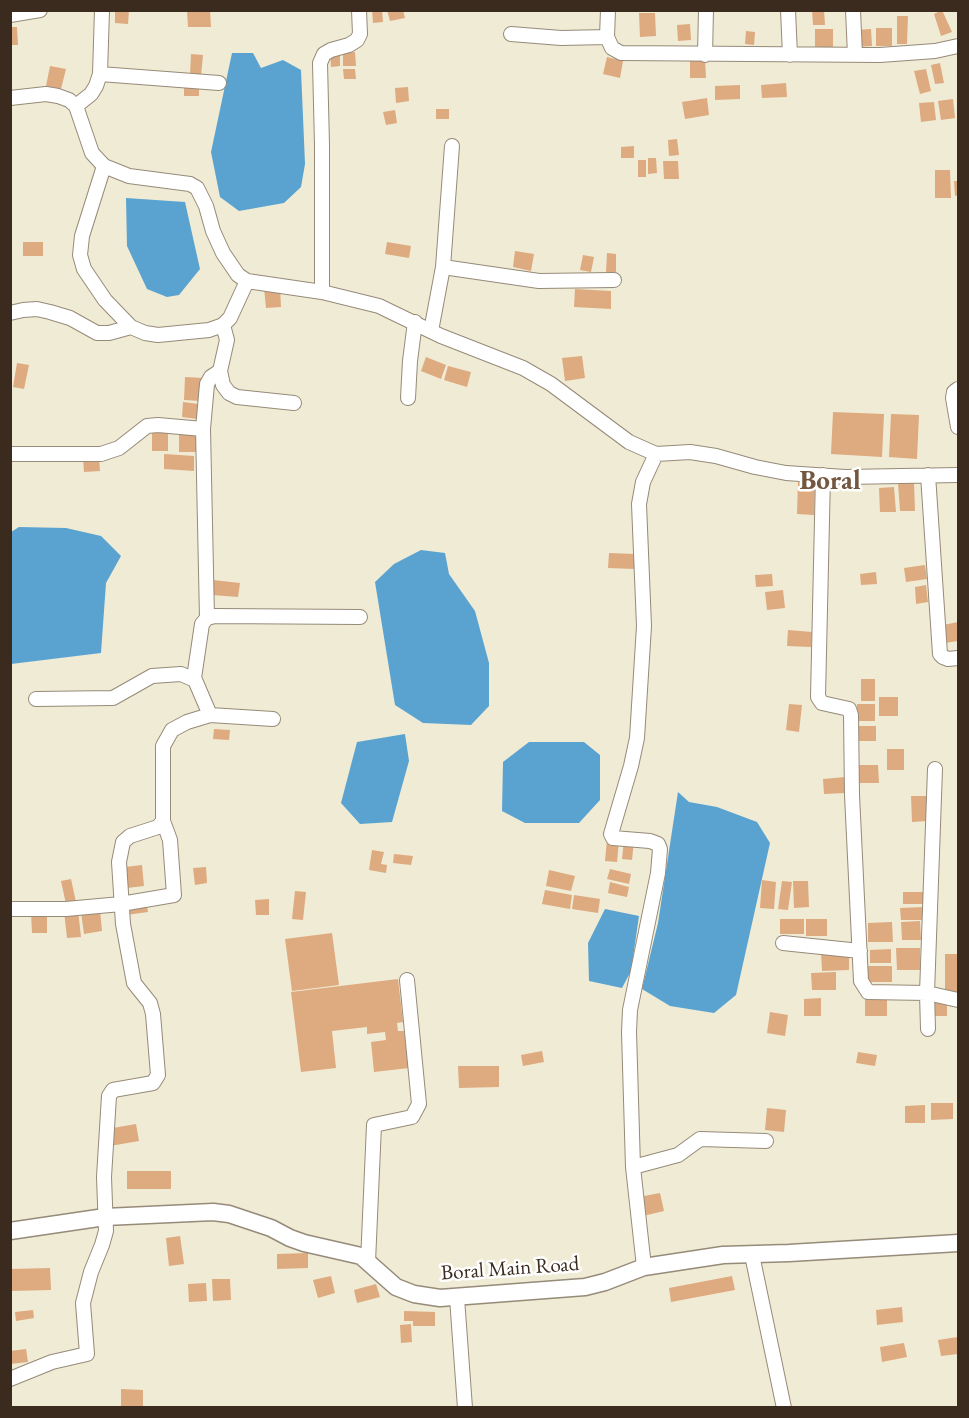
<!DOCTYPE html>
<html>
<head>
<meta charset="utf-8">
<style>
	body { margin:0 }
	#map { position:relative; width:969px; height:1418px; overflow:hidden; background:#f0ebd4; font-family:"EB Garamond",serif }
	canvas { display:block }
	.frame { position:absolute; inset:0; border:12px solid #3b2a1e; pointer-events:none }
</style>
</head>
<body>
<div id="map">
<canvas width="969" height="1418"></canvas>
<div class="frame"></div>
</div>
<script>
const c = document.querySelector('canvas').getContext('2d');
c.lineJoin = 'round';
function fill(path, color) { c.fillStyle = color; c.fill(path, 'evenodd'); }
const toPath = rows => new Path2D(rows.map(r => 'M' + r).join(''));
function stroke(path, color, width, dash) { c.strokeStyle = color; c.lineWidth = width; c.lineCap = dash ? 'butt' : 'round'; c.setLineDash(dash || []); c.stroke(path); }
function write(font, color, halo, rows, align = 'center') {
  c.font = font + ' "EB Garamond",serif'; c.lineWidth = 5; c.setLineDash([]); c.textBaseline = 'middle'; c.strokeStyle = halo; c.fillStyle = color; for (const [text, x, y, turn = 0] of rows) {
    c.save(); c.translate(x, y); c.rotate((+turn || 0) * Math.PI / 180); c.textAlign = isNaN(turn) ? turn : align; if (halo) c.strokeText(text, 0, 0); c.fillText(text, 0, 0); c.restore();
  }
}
fill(toPath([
	[232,53,253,53,261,68,283,60,301,70,305,164,301,187,284,203,239,211,220,197,211,152],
	[126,198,185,202,200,269,179,295,167,297,147,289,127,246],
	[19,527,66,528,101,536,121,556,106,583,101,653,11,664,11,532],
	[421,550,445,553,449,574,475,611,489,663,489,706,471,725,423,723,395,705,375,582,394,564],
	[405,734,409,761,392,822,360,824,341,803,357,742],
	[529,742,584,742,600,755,600,800,579,823,525,823,502,811,503,762],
	[678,792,689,802,717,807,757,822,770,843,736,995,714,1013,670,1006,642,989,658,923],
	[605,909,639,916,631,971,622,988,589,981,588,943]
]), '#5aa3d1');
fill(toPath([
	[115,10,129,10,128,24,115,23],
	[187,10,210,10,211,27,188,27],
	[372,10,382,10,383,22,373,23],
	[387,10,403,10,405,18,390,21],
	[812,10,824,10,825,25,813,25],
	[942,10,952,32,941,36,934,14],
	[639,13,655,13,656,36,640,37],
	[897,16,908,16,907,44,897,44],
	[690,24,691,40,678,41,677,25],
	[10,27,17,27,18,45,10,45],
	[876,28,892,28,892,46,876,46],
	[815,29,833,29,833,47,815,47],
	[871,29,872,46,856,47,855,30],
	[746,31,755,32,754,45,745,44],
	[340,52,340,66,331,67,330,53],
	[355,52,356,66,343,66,343,53],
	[191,54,203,55,201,76,190,75],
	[607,57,623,61,620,78,603,74],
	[705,59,706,78,690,78,690,60],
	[940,63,944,83,935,84,931,65],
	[50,66,66,69,61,89,46,86],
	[343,69,355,69,356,79,344,79],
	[926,69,931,91,920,94,914,71],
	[184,83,199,83,199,96,184,96],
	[786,83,787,97,762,98,761,85],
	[740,85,740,99,715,100,715,86],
	[408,87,409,101,396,103,395,88],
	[707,98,709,115,685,119,682,102],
	[953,99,955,118,941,120,938,101],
	[934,102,936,120,921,122,919,103],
	[436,109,449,109,449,119,436,119],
	[395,110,397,123,386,125,383,112],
	[677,139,679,155,669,156,668,140],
	[634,146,634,158,621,158,621,147],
	[648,158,656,158,657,173,648,174],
	[638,160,646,160,646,177,638,177],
	[663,161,678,161,679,179,664,179],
	[935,170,950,170,951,198,935,198],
	[954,181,958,181,958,195,955,196],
	[23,242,43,242,43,256,23,256],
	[387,242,411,246,409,258,385,254],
	[515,251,534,254,531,271,513,267],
	[607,253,616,254,616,272,606,272],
	[583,255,594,257,591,272,580,270],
	[280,287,281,307,266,308,264,288],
	[575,289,611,291,611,309,574,307],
	[582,356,585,378,565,381,562,358],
	[426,357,446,365,441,379,421,371],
	[17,363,29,365,24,389,13,387],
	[448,366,471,372,467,387,444,380],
	[185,377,203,378,201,401,184,400],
	[183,402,199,404,197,419,182,417],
	[833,412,884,414,882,457,831,454],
	[891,414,919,415,917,459,889,457],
	[152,429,168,430,168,451,152,451],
	[179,432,196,432,196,452,179,452],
	[164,454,194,456,194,471,164,469],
	[83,458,99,458,100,471,84,472],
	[798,482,815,482,814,515,797,514],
	[914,482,915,511,900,511,898,483],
	[894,487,896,512,880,512,879,488],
	[609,553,635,554,635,569,608,568],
	[925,565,927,579,906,582,904,568],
	[876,572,877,584,861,585,860,574],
	[772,574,773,586,756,587,755,575],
	[213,580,240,583,238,597,212,595],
	[926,585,928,602,916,604,915,587],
	[783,590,785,608,767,610,765,592],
	[958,622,958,641,945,643,943,625],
	[788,630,812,632,811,647,787,646],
	[861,679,875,679,875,701,861,701],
	[879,697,898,697,898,716,879,716],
	[789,704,802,705,799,732,786,730],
	[857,704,875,704,875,721,857,721],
	[855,726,876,726,876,741,855,741],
	[214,729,230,730,229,740,213,739],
	[887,749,904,749,904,770,887,770],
	[854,765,878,765,879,783,854,783],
	[845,777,846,793,824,794,823,779],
	[911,796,926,796,927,821,912,822],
	[607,839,619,840,617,862,605,861],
	[624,840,634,841,632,860,622,859],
	[372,850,384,852,381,864,387,865,386,873,369,870],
	[394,854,413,856,411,865,393,863],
	[142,865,144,886,127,888,125,867],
	[206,867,207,883,195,885,193,868],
	[610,869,631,874,629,884,607,879],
	[549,870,575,876,571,891,546,886],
	[71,879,76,902,66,904,61,881],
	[762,880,776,882,774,909,760,908],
	[782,881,792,882,788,910,778,909],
	[793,881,808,881,809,907,794,908],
	[610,882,629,887,627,897,608,893],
	[545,890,572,895,570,909,542,904],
	[295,891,306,892,303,920,292,919],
	[903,892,925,892,925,904,903,904],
	[574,895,600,899,598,913,572,909],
	[269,899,269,915,256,915,255,900],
	[146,901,148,912,126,915,125,904],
	[924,907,925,920,901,920,900,908],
	[78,910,81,937,67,938,64,911],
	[100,910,102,931,84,934,81,912],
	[47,912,47,933,32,933,31,913],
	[780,919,804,919,804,934,780,934],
	[806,919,827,919,827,936,806,936],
	[920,921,921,940,902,940,901,922],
	[892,922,893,942,868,942,868,923],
	[332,933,339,985,292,991,285,939],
	[896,948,920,948,920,970,897,970],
	[891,949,891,963,870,963,870,950],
	[821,952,849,952,849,970,822,971],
	[945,954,958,954,958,995,945,995],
	[864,966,892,966,892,982,864,982],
	[836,972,836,990,812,990,811,973],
	[398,979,403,1022,397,1023,398,1031,404,1031,409,1068,374,1072,371,1042,386,1040,385,1032,367,1034,367,1027,332,1031,336,1068,301,1072,291,992],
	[865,995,887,995,887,1016,865,1016],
	[821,998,821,1016,804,1016,804,999],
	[933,1000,947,1000,947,1016,933,1016],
	[770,1012,788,1015,785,1036,767,1033],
	[542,1051,544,1062,523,1066,521,1055],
	[858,1052,877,1055,875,1066,856,1063],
	[458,1066,499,1066,499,1087,459,1088],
	[931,1103,953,1103,953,1119,931,1120],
	[925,1105,925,1123,905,1123,905,1106],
	[767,1108,786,1110,784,1132,765,1130],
	[136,1124,139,1141,110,1146,107,1129],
	[127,1171,171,1171,171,1189,127,1189],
	[660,1193,664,1211,643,1216,639,1197],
	[180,1236,184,1264,169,1266,166,1238],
	[308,1253,308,1268,277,1269,277,1254],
	[50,1268,51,1290,10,1291,10,1269],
	[331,1276,335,1293,318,1298,313,1280],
	[732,1276,735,1290,671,1302,669,1288],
	[212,1279,230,1279,231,1300,213,1301],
	[206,1283,207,1301,189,1302,188,1284],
	[376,1284,380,1297,357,1303,354,1290],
	[902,1307,903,1322,877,1325,876,1310],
	[33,1310,34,1318,16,1321,15,1312],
	[404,1311,435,1312,435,1326,413,1326,413,1321,404,1321],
	[411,1324,412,1342,401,1343,400,1325],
	[958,1337,958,1354,941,1356,938,1340],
	[904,1343,907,1357,882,1362,880,1347],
	[26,1349,28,1362,10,1364,10,1351],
	[121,1389,143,1390,143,1406,121,1406]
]), '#deaa80');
const minor = toPath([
	[608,10,607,37,612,48,621,53,880,55,935,51,958,46],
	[788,10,790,55],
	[853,10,855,55],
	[10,15,40,10],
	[511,34,561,38,607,37],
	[705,55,706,10],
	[100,74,219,83],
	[10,98,46,94,58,96,69,100,76,106,92,153,104,166,129,176,190,184,197,188,206,206,213,231,223,253,238,275,247,281,322,292,379,306,441,336,523,368,551,384,629,442,656,454,690,452,716,456,755,467,786,473,845,477,958,475],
	[76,106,91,94,96,86,100,74,102,10],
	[104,166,82,236,80,255,84,269,105,300,131,327,145,333,158,335,209,330,223,325,230,318,247,281],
	[443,267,539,281,614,280],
	[322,292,322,145,320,63,324,54,331,50,349,45,357,40,360,34,359,10],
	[10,313,23,310,37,309,50,312,70,318,97,333,109,333,131,327],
	[223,325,227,340,220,371,223,385,229,393,237,397,294,403],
	[431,331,443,267,452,146],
	[958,389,954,392,953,398,958,427],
	[408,398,410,361,415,322],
	[10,454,101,454,119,448,147,426,158,425,203,429],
	[823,475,818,697,822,703,849,709,851,715,852,795,861,981,868,992,927,993,958,1000],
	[928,475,940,654,943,657,948,659,958,658],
	[207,618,203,429,207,384,211,377,220,371],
	[194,678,202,624,207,618,215,616,360,617],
	[36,699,113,698,152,676,181,674,195,680,210,715],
	[10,909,66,909,121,904,174,895,170,840,163,821],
	[783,943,860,951],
	[928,1029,927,993,935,769],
	[633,1167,678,1155,700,1139,766,1141],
	[752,1255,784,1408],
	[368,1262,374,1125,412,1117,419,1104,407,980],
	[644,1267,633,1167,629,1032,630,1010,658,873,660,849,658,844,650,841,613,838,611,834,631,766,637,738,644,626,639,504,643,482,656,454],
	[457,1298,465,1408],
	[10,1379,52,1362,87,1354,83,1303,91,1272,102,1245,106,1231,104,1177,109,1096,113,1090,153,1083,158,1075,153,1014,150,1003,134,983,123,924,119,862,123,842,130,836,158,827,163,821,163,746,172,730,187,722,210,715,273,719]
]);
const major = toPath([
	[10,1231,105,1217,213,1212,229,1214,271,1228,290,1238,304,1243,361,1256,396,1287,414,1294,440,1298,585,1287,605,1282,644,1267,723,1255,789,1253,958,1243]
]);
stroke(minor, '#968a79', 16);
stroke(major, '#968a79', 19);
stroke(minor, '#fff', 14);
stroke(major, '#fff', 16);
write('21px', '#3b2a1e', '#fff', [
	["Boral Main Road",510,1269,-4]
]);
write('bold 27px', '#745740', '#fff', [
	["Boral",830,482]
]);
</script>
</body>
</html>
